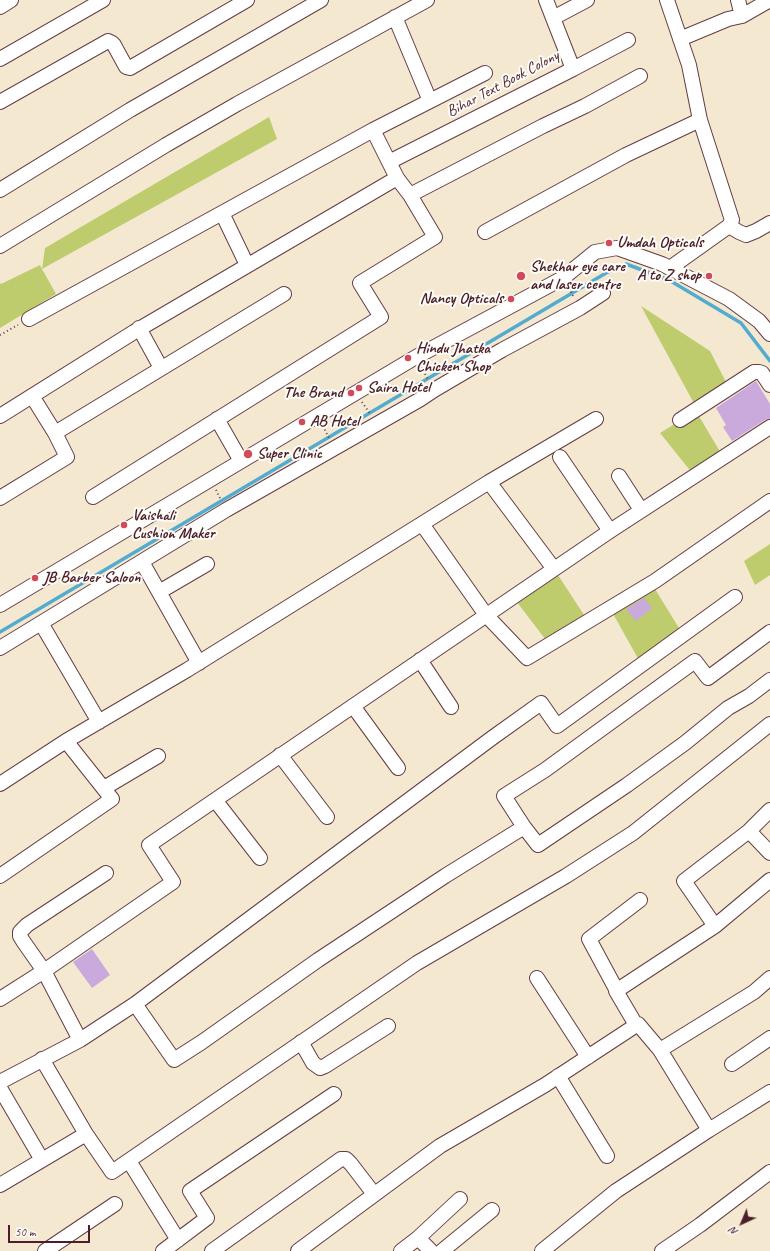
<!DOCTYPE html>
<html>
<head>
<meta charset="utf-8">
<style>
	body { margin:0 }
	#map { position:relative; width:770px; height:1251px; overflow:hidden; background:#f4e8d1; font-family:Caveat,sans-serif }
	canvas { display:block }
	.north { position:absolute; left:722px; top:1203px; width:40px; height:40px; -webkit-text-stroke:3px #fdfcf7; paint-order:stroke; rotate:224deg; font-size:11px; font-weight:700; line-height:16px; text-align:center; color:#4a1f2b }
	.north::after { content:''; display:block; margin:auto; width:14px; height:18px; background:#4a1f2b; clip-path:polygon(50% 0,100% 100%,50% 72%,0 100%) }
	.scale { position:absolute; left:8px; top:1225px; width:82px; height:18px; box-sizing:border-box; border:2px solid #4a1f2b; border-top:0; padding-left:5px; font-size:12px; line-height:14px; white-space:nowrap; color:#4a1f2b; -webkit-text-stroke:3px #fdfcf7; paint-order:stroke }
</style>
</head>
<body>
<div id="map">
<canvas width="770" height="1251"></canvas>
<div class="north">N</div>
<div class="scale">50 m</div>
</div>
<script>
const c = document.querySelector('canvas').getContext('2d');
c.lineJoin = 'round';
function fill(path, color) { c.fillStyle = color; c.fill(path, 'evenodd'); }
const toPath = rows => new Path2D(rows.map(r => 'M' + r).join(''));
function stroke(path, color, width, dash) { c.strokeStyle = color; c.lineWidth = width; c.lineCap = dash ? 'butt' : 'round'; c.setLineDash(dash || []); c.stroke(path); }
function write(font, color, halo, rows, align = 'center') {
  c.font = font + ' Caveat,sans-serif'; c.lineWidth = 4; c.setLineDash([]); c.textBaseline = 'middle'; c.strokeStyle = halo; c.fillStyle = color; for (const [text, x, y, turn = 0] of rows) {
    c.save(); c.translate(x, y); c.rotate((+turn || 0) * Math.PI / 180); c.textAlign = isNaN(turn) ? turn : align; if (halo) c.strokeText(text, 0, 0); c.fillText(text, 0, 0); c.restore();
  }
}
fill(toPath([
	[269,117,277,139,42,269,56,294,0,328,0,283,1,284,40,265,42,269,45,248],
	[641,306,710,351,726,382,696,407],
	[696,411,722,455,693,474,660,433],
	[770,544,770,575,755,585,744,561],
	[554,569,588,621,549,644,513,597],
	[655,589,682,633,640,662,612,612]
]), '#becc6e');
stroke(toPath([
	[0,632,606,273,626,264,669,280,741,323,770,361]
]), '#53abd0', 3.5);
fill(toPath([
	[756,381,770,404,770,419,765,420,732,441,723,427,726,425,716,408],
	[644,598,652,608,636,621,626,609],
	[92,949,110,975,92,988,73,962]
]), '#caa9dc');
const minor = toPath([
	[546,0,553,18],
	[667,0,689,65,700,120,732,220,729,226,670,268],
	[738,0,742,16,770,0],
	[0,7,11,0],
	[395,17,430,101,373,130,397,178,410,195,543,126,585,106,640,76],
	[680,39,728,19,742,16],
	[0,59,103,0],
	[573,69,628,40],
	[430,101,485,73],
	[0,102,108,41,112,43,114,45,126,67,130,68,247,0],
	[389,162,573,69,553,18,587,0],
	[0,190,130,110,321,0],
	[222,213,247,265],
	[729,226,739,232,746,235,756,231,770,223],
	[485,232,626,155,700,120],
	[0,246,166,145,237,104,427,0],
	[29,319,373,130],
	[139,328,161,368],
	[0,416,134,332,397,178],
	[217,419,241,461],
	[680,420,754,372,759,372,762,373,770,385],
	[55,433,284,294],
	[560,457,610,531],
	[619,476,641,510],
	[489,482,554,569],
	[93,497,381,317,360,283,435,237,410,195],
	[0,498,67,457,55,433,32,396],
	[422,524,486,615,527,658,655,581,770,501],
	[142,562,199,663],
	[159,592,207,564],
	[0,605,416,357,563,278,595,252,617,248,662,264,729,299,759,321,770,334],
	[41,623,99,722],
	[0,648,226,510,419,400,434,390,502,350,580,308,603,293],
	[420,660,451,707],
	[353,706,398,768],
	[280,755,327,817],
	[0,784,66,741,187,670,489,482,596,419],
	[104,788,158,756],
	[215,800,260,858],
	[524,827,504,796,545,770,695,661,708,678,770,632],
	[749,831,770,853],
	[0,876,112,799,66,741],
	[715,926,684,881,749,831,770,810],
	[537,978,588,1057],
	[617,991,589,939,640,900],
	[0,999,44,971,173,882,149,845,610,531,770,427],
	[135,1004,174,1060,202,1042,318,960,445,876,524,827,538,845,627,785,685,743,728,708,749,696,770,680],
	[636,1025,616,991,715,926,770,880],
	[80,1040,44,971,23,941,20,936,20,932,27,925,106,873],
	[301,1042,313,1063,320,1068,325,1066,388,1026],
	[660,1050,709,1130],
	[42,1059,86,1134,112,1172,417,963,566,876,633,833,770,724],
	[732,1064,770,1038],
	[558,1076,607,1156],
	[0,1082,80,1040,135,1004,492,738,541,703,557,726,735,597],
	[0,1088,42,1160],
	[129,1161,178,1240],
	[0,1185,86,1134],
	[45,1251,115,1204],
	[163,1251,207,1218,190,1191,334,1094],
	[212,1251,341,1159,346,1159,351,1164,374,1194],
	[298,1251,440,1146,545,1085,638,1024,660,1050,754,992,770,978],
	[401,1251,418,1238],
	[431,1251,418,1238,460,1199],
	[442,1251,492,1210],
	[542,1251,616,1191,709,1130,770,1092],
	[662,1251,700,1225,770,1172]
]);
stroke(minor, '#643d44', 16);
stroke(toPath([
	[569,288,574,298],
	[0,335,18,325],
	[421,367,429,381],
	[362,402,371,415],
	[323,426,329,438],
	[216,490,221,500]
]), '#643d44', 2, [1, 3]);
stroke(minor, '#fff', 14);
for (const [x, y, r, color] of [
	[609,243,4,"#d1495b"],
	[521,276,5,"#d1495b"],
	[709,276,4,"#d1495b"],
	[511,299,4,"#d1495b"],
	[408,358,4,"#d1495b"],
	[359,388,4,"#d1495b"],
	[351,393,4,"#d1495b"],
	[302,422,4,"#d1495b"],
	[248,454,5,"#d1495b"],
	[124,525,4,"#d1495b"],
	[35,578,4,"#d1495b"]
]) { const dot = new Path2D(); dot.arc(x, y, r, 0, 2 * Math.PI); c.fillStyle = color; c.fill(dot); stroke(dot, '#fdfcf7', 1.5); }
write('16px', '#4a1f2b', '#fdfcf7', [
	["Bihar Text Book Colony",503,84,-28]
]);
write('bold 16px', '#4a1f2b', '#fdfcf7', [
	["Umdah Opticals",617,243],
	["Shekhar eye care",530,267],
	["and laser centre",530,285],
	["A to Z shop",701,276,"right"],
	["Nancy Opticals",503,299,"right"],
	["Hindu Jhatka",416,349],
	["Chicken Shop",416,367],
	["Saira Hotel",367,388],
	["The Brand",343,393,"right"],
	["AB Hotel",310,422],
	["Super Clinic",257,454],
	["Vaishali",132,516],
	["Cushion Maker",132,534],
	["JB Barber Saloon",43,578]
], 'left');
</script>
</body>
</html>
